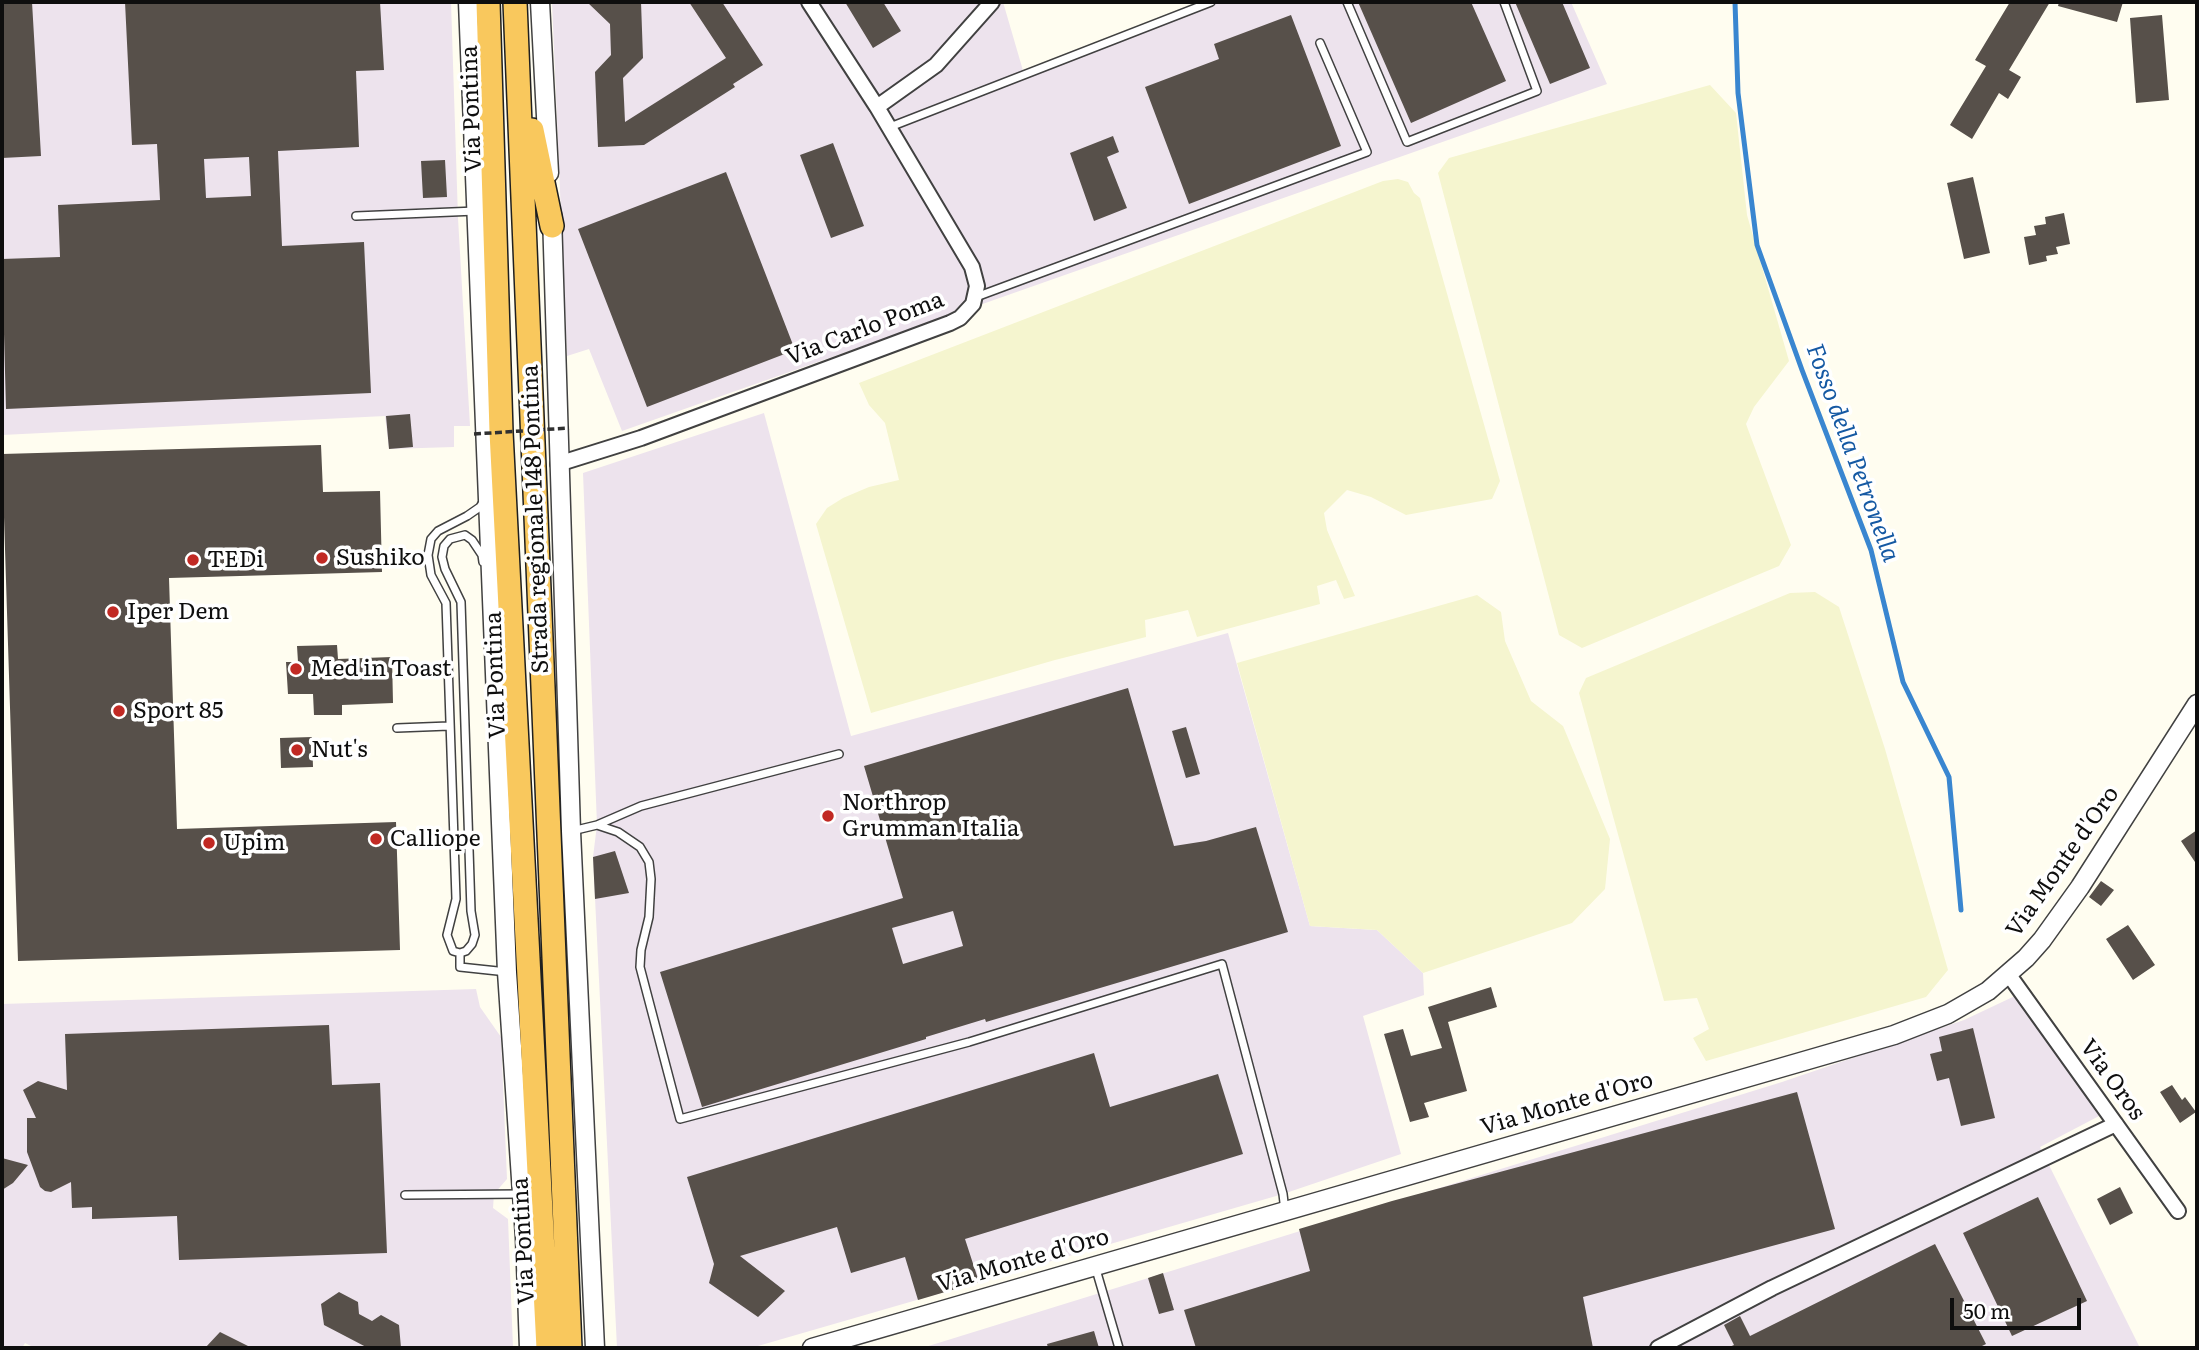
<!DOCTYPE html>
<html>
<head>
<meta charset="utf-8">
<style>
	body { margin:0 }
	#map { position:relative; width:2199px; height:1350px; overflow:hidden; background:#fffdf0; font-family:Literata,serif }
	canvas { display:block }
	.frame { position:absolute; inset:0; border:4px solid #0e0e0e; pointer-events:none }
	.scale { position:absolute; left:1950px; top:1298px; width:131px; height:32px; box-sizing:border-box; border:4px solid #0e0e0e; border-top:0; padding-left:9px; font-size:21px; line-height:24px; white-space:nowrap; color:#0e0e0e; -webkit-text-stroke:5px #fff; paint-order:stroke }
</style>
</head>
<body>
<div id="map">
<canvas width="2199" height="1350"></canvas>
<div class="frame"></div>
<div class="scale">50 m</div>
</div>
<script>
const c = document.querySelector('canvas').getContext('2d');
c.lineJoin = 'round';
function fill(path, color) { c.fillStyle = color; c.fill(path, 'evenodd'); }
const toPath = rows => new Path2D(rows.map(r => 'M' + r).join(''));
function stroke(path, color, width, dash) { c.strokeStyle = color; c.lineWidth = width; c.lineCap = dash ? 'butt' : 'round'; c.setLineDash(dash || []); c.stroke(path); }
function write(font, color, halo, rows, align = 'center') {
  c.font = font + ' Literata,serif'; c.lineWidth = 7; c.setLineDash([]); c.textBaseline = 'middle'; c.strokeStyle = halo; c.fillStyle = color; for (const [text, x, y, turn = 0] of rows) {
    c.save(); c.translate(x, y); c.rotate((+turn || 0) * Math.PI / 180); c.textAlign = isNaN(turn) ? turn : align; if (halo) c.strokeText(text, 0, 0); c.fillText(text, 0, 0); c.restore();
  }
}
fill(toPath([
	[2,2,451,2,458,218,470,426,454,426,454,447,389,449,385,416,2,435],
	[552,2,1003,2,1024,74,1212,2,1571,2,1607,84,622,431,589,349,567,356],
	[764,413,851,736,1228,633,1310,926,1377,930,1423,973,1424,995,1363,1016,1401,1154,1283,1194,751,1348,617,1348,593,857,597,825,583,473],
	[476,989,480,1007,501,1037,507,1179,494,1194,493,1208,508,1219,513,1348,35,1348,25,1343,22,1348,2,1348,2,1004],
	[2017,995,2101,1115,2040,1147,2140,1348,922,1348,1782,1082,1964,1020]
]), '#ede3ed');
fill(toPath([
	[1710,85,1736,113,1747,215,1789,361,1754,407,1746,424,1791,545,1779,566,1582,648,1559,635,1438,173,1449,158],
	[1398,179,1408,182,1414,193,1420,198,1500,481,1492,499,1406,515,1371,497,1347,490,1324,513,1327,530,1355,596,1344,599,1336,580,1317,586,1320,604,1197,637,1188,610,1145,620,1146,637,1055,660,871,713,816,524,827,508,843,498,869,487,899,480,885,423,869,405,859,383,1383,181],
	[1815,592,1839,607,1885,749,1948,970,1926,997,1706,1061,1693,1038,1709,1029,1697,998,1664,1001,1579,693,1586,678,1790,593],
	[1477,595,1501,612,1505,641,1531,701,1563,726,1610,839,1605,889,1572,923,1423,973,1377,930,1310,926,1237,663]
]), '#f5f5cf');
stroke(toPath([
	[1735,2,1738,93,1757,245,1802,370,1871,550,1903,682,1949,777,1961,910]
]), '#3986d0', 5);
fill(toPath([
	[2,2,32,2,41,156,2,158],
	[125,2,380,2,384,70,356,71,359,147,278,151,282,246,364,242,371,393,6,409,2,259,60,257,58,205,160,200,157,144,132,145],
	[249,157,251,196,206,198,204,159],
	[587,2,641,2,643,58,623,78,625,122,726,58,689,2,722,2,763,65,733,84,735,87,644,145,598,147,595,72,611,55,610,24],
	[845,2,883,2,901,31,873,48],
	[1358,2,1471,2,1506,81,1411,123],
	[1515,2,1562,2,1590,68,1550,84],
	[2010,2,2050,2,2009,70,2021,77,2008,99,1999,93,1972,139,1950,125,1986,66,1975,60],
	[2059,2,2123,2,2117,22,2058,6],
	[1291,15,1341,146,1189,204,1145,87,1219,59,1214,44],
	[2162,15,2169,100,2136,103,2130,18],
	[1113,136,1119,152,1107,157,1127,208,1094,221,1070,153],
	[833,143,864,226,831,238,800,155],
	[445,160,447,197,423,198,421,161],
	[726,172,795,350,647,407,578,229],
	[1973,177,1990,253,1964,259,1947,183],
	[2064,213,2070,244,2056,247,2058,254,2046,256,2047,261,2029,265,2024,237,2036,235,2034,226,2046,224,2045,217],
	[410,414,413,447,389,449,386,416],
	[321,445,323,492,380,491,382,572,169,578,177,829,396,822,400,950,18,961,2,454],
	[337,645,338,659,392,657,393,703,342,705,342,715,314,715,313,694,288,694,286,662,298,662,297,646],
	[1128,688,1174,846,1206,841,1256,827,1288,932,986,1022,985,1019,926,1037,926,1039,702,1107,660,972,903,898,864,766],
	[953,911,963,946,903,964,892,928],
	[1186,727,1200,774,1186,778,1172,731],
	[312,737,313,767,281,768,280,738],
	[2197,830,2197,865,2181,841],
	[615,851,629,893,595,899,593,857],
	[2101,881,2114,890,2101,906,2089,897],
	[2128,925,2155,965,2133,980,2106,939],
	[1491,987,1497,1007,1448,1022,1467,1091,1424,1103,1429,1117,1410,1122,1384,1034,1403,1029,1411,1056,1442,1048,1428,1007],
	[329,1025,332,1085,380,1083,387,1253,179,1260,177,1216,92,1219,92,1207,72,1208,71,1182,51,1192,45,1191,40,1187,27,1152,27,1118,36,1118,23,1090,38,1081,67,1090,65,1034],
	[1973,1028,1995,1118,1961,1126,1949,1078,1937,1081,1930,1054,1942,1051,1939,1037],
	[1094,1053,1110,1107,1218,1074,1243,1154,965,1239,979,1282,918,1300,905,1257,851,1273,837,1227,740,1256,785,1291,758,1317,709,1283,714,1264,687,1177],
	[2172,1085,2182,1100,2185,1097,2196,1112,2180,1123,2160,1092],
	[1797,1092,1835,1229,1583,1297,1593,1348,1196,1348,1184,1310,1310,1271,1299,1229,1392,1201],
	[2,1158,28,1165,13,1183,2,1190],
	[2120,1187,2133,1213,2110,1225,2097,1199],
	[2038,1197,2087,1301,2012,1336,1963,1233],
	[1935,1244,1986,1344,1978,1348,1727,1348,1734,1345,1724,1325,1740,1316,1750,1336],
	[1163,1273,1174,1310,1159,1314,1148,1278],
	[339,1292,358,1302,359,1314,372,1321,381,1315,399,1325,401,1348,368,1348,324,1325,321,1304],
	[1094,1331,1099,1348,1048,1348,1047,1344],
	[220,1332,252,1348,205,1348]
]), '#57504a');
const service = toPath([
	[1347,2,1407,142,1537,91,1504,2],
	[890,127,1211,2],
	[356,216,476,211],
	[976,297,1367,152,1320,43],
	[483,562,482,555,472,540,465,535,450,539,444,546,442,557,445,569,461,602,471,911,475,935,472,944,466,951,460,953,453,951,447,935,456,899,446,603,431,575,428,555,431,539,438,531,467,516,480,507,485,499],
	[397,728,449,726],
	[597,825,641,806,839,754],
	[572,831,597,825,618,832,640,847,649,862,651,879,649,917,641,950,640,967,680,1119,969,1042,1222,964,1283,1194,1285,1211],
	[460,953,460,967,507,972],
	[405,1195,521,1194],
	[1095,1266,1119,1348]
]);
const minor = toPath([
	[877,107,936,65,992,2],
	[558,464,641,438,950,323,960,318,973,304,977,286,972,267,877,107,809,2],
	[2009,975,2178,1211],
	[1658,1348,1772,1288,2116,1124]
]);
const tertiary = toPath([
	[468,2,507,972,525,1238,529,1348],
	[540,2,549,173],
	[552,215,571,831,595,1348],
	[812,1348,1894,1035,1948,1014,1988,991,2026,958,2042,940,2080,887,2197,704]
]);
const trunk = toPath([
	[488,2,501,432,548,1348],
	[515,2,570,1348],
	[532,130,552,226]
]);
stroke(service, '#414141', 10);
stroke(minor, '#414141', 18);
stroke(tertiary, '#414141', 21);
stroke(trunk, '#1f1f1f', 26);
stroke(service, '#fff', 7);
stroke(minor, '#fff', 14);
stroke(tertiary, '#fff', 18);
stroke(trunk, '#f9c85d', 23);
stroke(toPath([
	[474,434,569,428]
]), '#303030', 3.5, [7, 3.5]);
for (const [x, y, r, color] of [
	[322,558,7,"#c12923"],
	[193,560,7,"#c12923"],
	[113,612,7,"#c12923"],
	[296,669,7,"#c12923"],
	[119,711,7,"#c12923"],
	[297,750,7,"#c12923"],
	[828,816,7,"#c12923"],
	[376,839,7,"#c12923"],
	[209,843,7,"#c12923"]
]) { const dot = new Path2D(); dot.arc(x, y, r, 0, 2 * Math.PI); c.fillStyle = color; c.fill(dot); stroke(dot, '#fff', 2.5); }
write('23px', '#0e0e0e', '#fff', [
	["Via Pontina",472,109,-92],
	["Via Carlo Poma",865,329,-21],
	["Strada regionale 148 Pontina",536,519,-92],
	["Via Pontina",496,675,-92],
	["Via Monte d'Oro",2063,862,-55],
	["Via Oros",2112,1080,54],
	["Via Monte d'Oro",1567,1104,-16],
	["Via Pontina",524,1241,-93],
	["Via Monte d'Oro",1023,1261,-16]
]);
write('23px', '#0e0e0e', '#fff', [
	["Sushiko",336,558],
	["TEDi",207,560],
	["Iper Dem",127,612],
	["Med in Toast",310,669],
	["Sport 85",133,711],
	["Nut's",311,750],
	["Northrop",842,803],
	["Grumman Italia",842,829],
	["Calliope",390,839],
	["Upim",223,843]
], 'left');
write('italic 24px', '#1559a3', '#fff', [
	["Fosso della Petronella",1852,453,70]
]);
</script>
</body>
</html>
